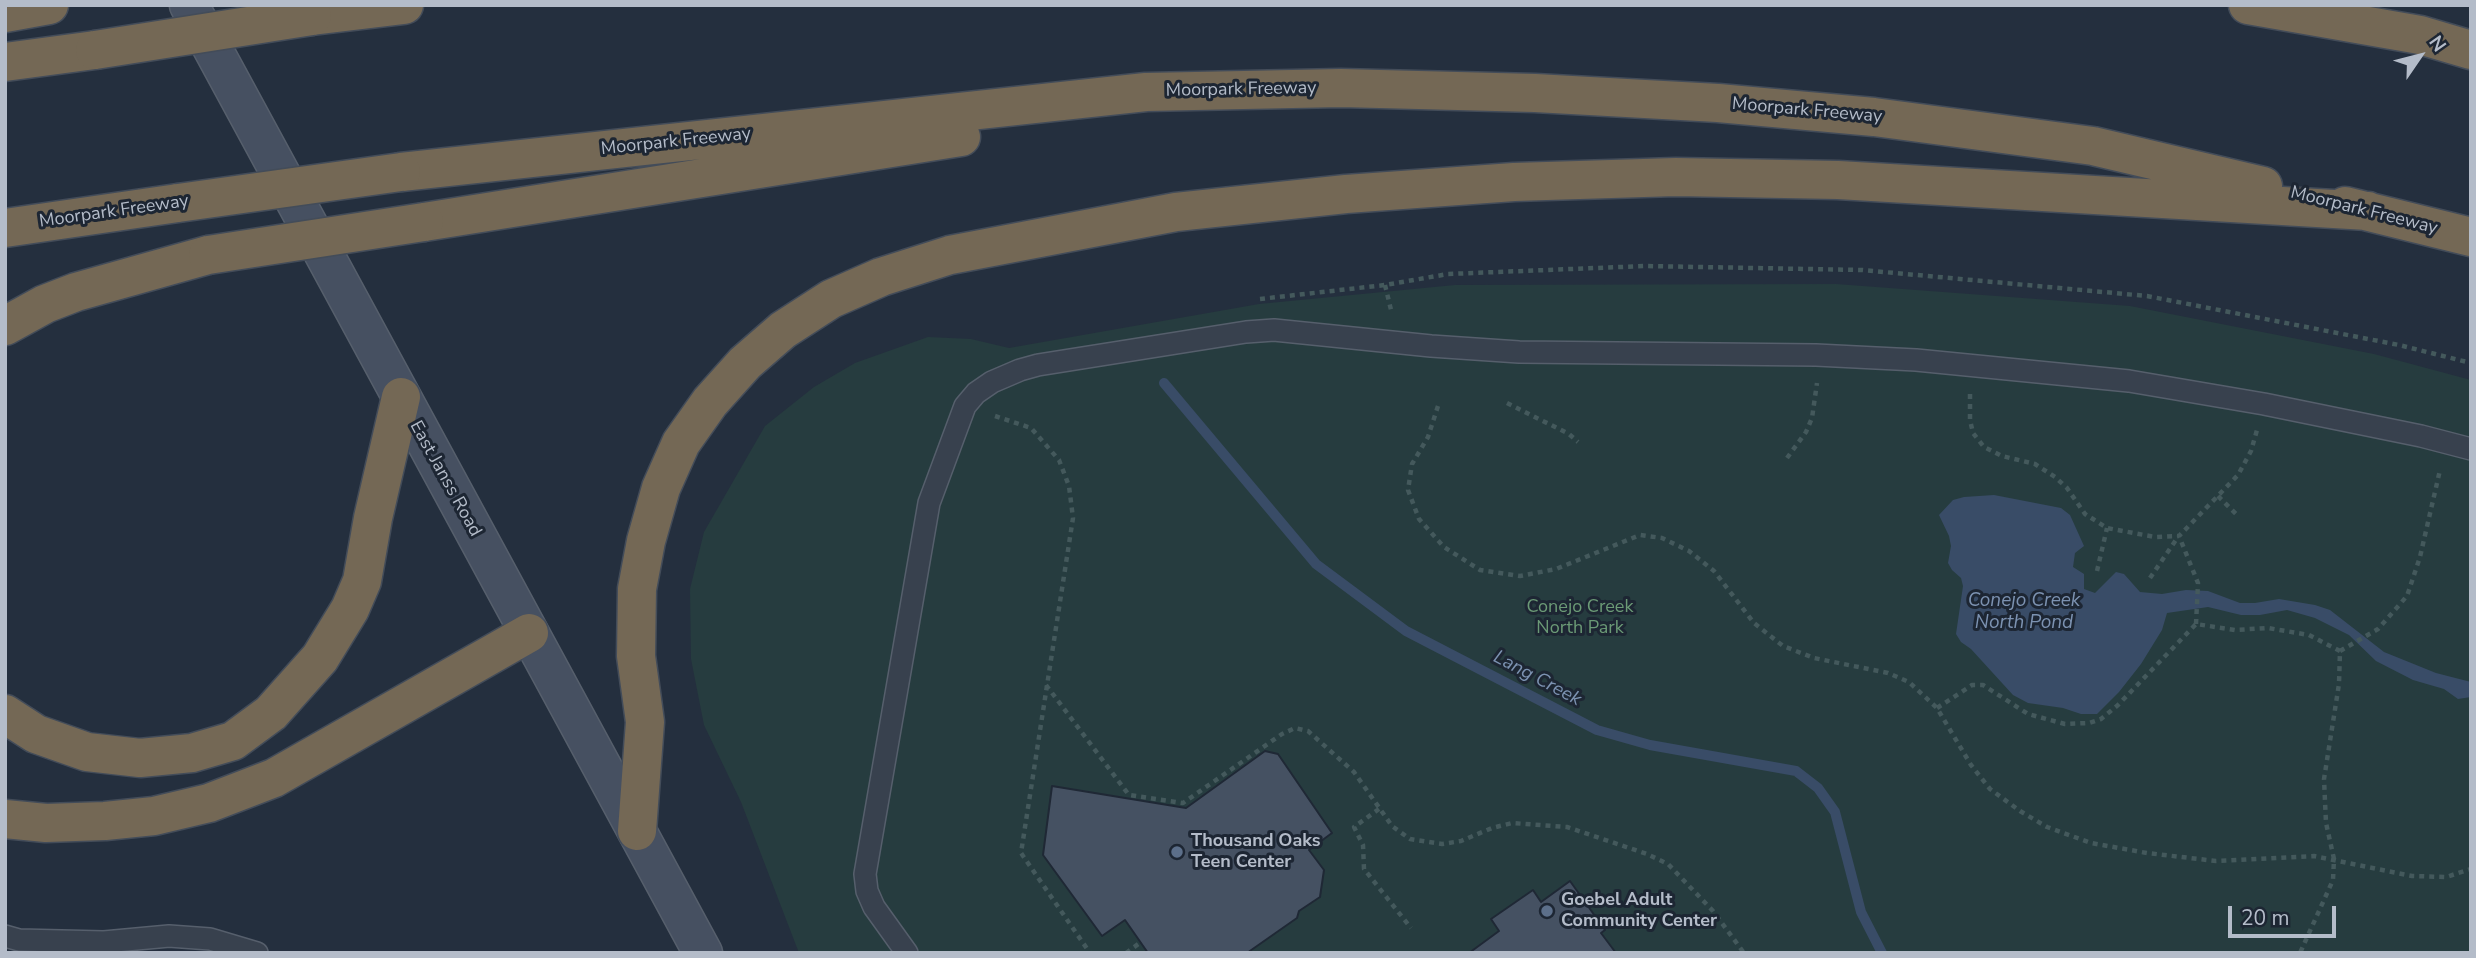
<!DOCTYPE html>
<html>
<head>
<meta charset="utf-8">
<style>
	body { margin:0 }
	#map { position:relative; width:2476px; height:958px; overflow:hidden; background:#242f3e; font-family:"Nunito Sans",sans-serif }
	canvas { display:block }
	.frame { position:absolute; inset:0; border:7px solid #b4bcc9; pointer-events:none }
	.north { position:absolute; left:2385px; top:21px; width:70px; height:70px; -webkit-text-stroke:5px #1d2633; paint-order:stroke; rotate:55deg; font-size:19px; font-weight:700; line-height:28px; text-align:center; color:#b4bcc9 }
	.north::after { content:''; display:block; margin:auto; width:24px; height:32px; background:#b4bcc9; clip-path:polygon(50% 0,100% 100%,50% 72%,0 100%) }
	.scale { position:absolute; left:2228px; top:906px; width:108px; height:32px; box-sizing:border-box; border:4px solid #b4bcc9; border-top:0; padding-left:9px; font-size:21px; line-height:24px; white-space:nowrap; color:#b4bcc9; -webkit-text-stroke:5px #1d2633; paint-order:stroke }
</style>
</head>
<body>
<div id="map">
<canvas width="2476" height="958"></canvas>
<div class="frame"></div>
<div class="north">N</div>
<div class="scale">20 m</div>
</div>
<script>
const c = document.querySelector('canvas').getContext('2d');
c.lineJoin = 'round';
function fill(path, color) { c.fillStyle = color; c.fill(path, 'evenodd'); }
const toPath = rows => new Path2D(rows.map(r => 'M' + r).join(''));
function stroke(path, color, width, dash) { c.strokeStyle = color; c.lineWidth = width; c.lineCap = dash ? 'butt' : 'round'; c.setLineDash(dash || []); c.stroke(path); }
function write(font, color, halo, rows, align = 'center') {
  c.font = font + ' "Nunito Sans",sans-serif'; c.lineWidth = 6; c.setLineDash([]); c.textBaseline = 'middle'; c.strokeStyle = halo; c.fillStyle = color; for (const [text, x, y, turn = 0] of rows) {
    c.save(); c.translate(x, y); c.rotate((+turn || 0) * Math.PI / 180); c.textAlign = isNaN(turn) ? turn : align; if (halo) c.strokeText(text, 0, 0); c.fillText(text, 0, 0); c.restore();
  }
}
fill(toPath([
	[1836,284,2130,306,2374,354,2471,380,2471,953,799,953,741,802,704,725,691,659,690,589,704,532,765,426,814,387,855,363,928,337,971,339,1009,348,1259,304,1455,285]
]), '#263c3f');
fill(toPath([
	[1994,495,2061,508,2070,515,2084,546,2075,553,2073,567,2084,574,2084,589,2095,593,2116,572,2124,574,2140,592,2162,594,2186,590,2208,591,2240,603,2255,603,2279,599,2315,605,2330,610,2384,652,2436,673,2471,682,2471,697,2458,699,2444,689,2413,680,2376,661,2349,635,2315,618,2287,610,2260,615,2241,615,2208,607,2167,613,2162,630,2141,664,2119,692,2097,714,2081,714,2063,708,2028,703,2013,695,1971,649,1961,642,1956,634,1963,586,1961,578,1952,570,1948,563,1951,546,1949,536,1939,515,1953,500,1964,497]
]), '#394c67');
stroke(toPath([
	[1164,383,1316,564,1406,631,1597,730,1650,745,1796,771,1818,788,1835,812,1861,912,1882,953]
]), '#394c67', 10);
const building = toPath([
	[1265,751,1278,754,1332,833,1309,850,1324,870,1320,897,1299,911,1297,918,1247,953,1148,953,1125,920,1102,936,1043,855,1052,786,1186,808,1265,751],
	[1570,881,1605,930,1601,933,1616,953,1469,953,1499,931,1491,919,1533,890,1541,902,1570,881]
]);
fill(building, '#455162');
stroke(building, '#1f2835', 2);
const service = toPath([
	[5,936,19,940,104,942,169,936,210,939,257,953],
	[907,953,874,907,867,891,865,874,929,503,965,406,976,393,992,382,1020,370,1038,365,1246,332,1274,330,1431,346,1519,352,1816,355,1916,360,2129,381,2264,404,2421,436,2471,449]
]);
const secondary = toPath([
	[189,5,703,953]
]);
const motorway = toPath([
	[2248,5,2420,35,2471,50],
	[5,13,49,5],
	[312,16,404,5],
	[5,62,95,50],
	[401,172,1146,92,1341,88,1535,93,1718,103,1874,117,2093,146,2263,186],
	[2345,206,2471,237],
	[424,222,961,137],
	[5,228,178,203],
	[5,326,45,304,76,292,208,255],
	[5,714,36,734,87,752,140,758,192,753,233,741,271,713,320,658,350,609,362,581,373,518,401,397],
	[5,819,46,823,105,821,154,816,209,803,274,778,529,633],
	[637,831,645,722,636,656,637,589,646,541,661,488,681,443,710,402,745,363,783,330,831,299,881,277,950,255,1176,212,1346,194,1514,182,1676,177,1838,180,2368,211]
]);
stroke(service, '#565f6c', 24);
stroke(secondary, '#565f6c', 41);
stroke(motorway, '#434c59', 41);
stroke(toPath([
	[1385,285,1392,314],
	[1260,299,1385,285,1448,274,1645,266,1862,270,2147,296,2399,345,2471,363],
	[1970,394,1970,420,1973,433,1984,447,2002,456,2035,464,2055,477,2067,488,2085,514,2107,528,2155,537,2179,536],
	[1507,403,1569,434,1578,442],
	[1438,406,1428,437,1412,464,1408,490,1419,519,1444,547,1480,570,1520,576,1556,569,1640,535,1662,538,1689,551,1714,571,1754,623,1783,646,1814,658,1888,673,1909,682,1937,708,1971,765,1990,789,2020,811,2047,827,2091,843,2147,853,2216,861,2314,856,2412,876,2446,877,2471,869],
	[995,416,1031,428,1059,460,1069,486,1073,518,1021,853,1090,953],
	[1787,458,1806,432,1812,418,1817,383],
	[2218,496,2239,517],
	[2097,571,2107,528],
	[2150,578,2178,537],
	[2196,624,2198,583,2179,536,2238,475,2251,451,2257,430],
	[2340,651,2378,629,2407,596,2420,557,2440,470],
	[1046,685,1129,795,1183,803,1282,734,1295,728,1308,731,1354,772,1392,826,1410,839,1442,844,1461,841,1492,828,1512,823,1567,827,1647,854,1668,864,1713,911,1744,953],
	[1937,708,1972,685,1983,685,2028,714,2065,724,2089,723,2101,719,2118,705,2196,624,2235,630,2268,628,2309,635,2340,651,2339,684,2324,779,2326,823,2334,859,2333,880,2300,953],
	[1379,809,1354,827,1363,845,1364,869,1411,928],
	[1126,953,1141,942]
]), '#44595c', 4.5, [5, 5]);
stroke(service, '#38414e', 21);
stroke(secondary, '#465061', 38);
stroke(motorway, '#746855', 38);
const motorwayBridge = toPath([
	[95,50,312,16],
	[178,203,401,172],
	[208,255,424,222]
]);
stroke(motorwayBridge, '#434c59', 41, []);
stroke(motorwayBridge, '#746855', 38);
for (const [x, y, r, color] of [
	[1177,852,7,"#5c6f8a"],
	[1547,911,7,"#5c6f8a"]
]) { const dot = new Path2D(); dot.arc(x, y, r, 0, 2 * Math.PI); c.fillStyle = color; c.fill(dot); stroke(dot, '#1d2633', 2.5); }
write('18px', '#b4bcc9', '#1d2633', [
	["Moorpark Freeway",1241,90,-1],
	["Moorpark Freeway",1807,111,5],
	["Moorpark Freeway",676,142,-6],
	["Moorpark Freeway",2364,211,14],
	["Moorpark Freeway",114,212,-8],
	["East Janss Road",445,479,61]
]);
write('18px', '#6b9a76', '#1d2633', [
	["Conejo Creek",1580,608],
	["North Park",1580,629]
]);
write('bold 18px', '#b4bcc9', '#1d2633', [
	["Thousand Oaks",1191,842],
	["Teen Center",1191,863],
	["Goebel Adult",1561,901],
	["Community Center",1561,922]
], 'left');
write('italic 19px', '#7c92b1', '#1d2633', [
	["Conejo Creek",2024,601],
	["North Pond",2024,623],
	["Lang Creek",1537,679,28]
]);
</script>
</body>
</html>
